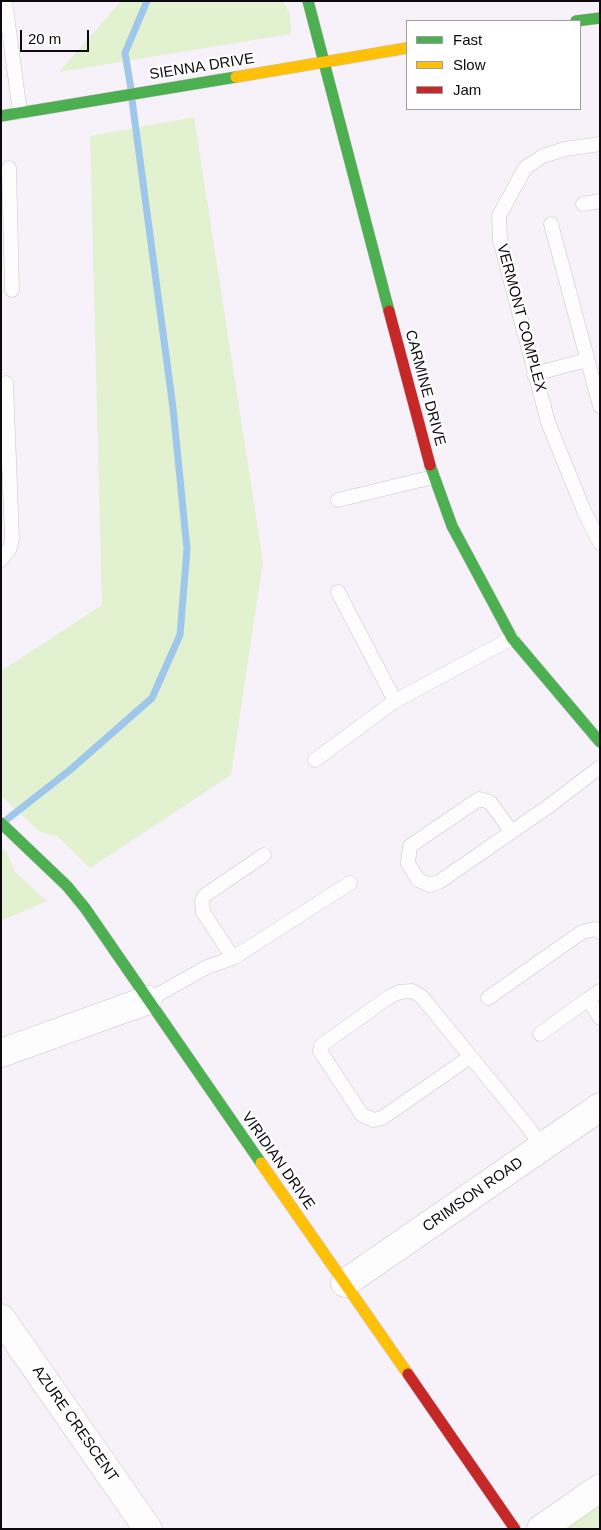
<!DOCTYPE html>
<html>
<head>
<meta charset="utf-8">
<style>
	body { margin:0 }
	#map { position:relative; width:601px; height:1530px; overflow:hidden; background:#f7f2fa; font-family:Helvetica,sans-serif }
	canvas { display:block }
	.frame { position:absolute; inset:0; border:2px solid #0d0a0f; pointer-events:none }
	.legend { position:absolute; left:406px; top:20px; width:175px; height:90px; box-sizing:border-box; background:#fff; border:1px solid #9e9d9f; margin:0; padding:6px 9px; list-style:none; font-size:15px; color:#0d0a0f }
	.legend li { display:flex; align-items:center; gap:10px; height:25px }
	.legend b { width:25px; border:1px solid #9e9d9f }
	.scale { position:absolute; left:20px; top:30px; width:69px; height:22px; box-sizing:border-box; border:2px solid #0d0a0f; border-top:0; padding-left:6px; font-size:15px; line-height:18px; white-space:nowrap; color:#0d0a0f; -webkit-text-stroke:4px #fff; paint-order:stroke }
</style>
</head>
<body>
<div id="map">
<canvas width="601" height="1530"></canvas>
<div class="frame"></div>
<ul class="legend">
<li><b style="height:6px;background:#4caf50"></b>Fast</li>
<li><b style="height:6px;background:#ffc107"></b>Slow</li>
<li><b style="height:6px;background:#c62828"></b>Jam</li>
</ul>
<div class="scale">20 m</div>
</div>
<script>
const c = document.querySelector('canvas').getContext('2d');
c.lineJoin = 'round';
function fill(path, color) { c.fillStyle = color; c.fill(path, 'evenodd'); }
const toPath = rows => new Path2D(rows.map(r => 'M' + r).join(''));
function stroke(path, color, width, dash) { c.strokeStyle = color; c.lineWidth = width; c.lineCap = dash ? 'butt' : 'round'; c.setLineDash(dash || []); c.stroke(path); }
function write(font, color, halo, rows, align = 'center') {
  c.font = font + ' Helvetica,sans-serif'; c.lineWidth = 4.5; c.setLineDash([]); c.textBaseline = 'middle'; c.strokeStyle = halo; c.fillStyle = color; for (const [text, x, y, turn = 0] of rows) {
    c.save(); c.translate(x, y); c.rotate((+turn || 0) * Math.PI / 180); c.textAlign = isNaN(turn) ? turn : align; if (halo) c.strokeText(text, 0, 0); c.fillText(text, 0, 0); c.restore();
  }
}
fill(toPath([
	[121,1,283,1,290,14,291,34,59,72],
	[194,117,263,561,231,775,90,868,58,837,39,831,1,796,1,671,102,605,90,136],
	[1,848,7,853,15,872,47,901,1,921],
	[600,1500,600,1529,560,1529]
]), '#e2f1d0');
stroke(toPath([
	[131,89,125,53,147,1],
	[5,821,70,770,152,698,180,635,187,549,173,408,132,100]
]), '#9ec7eb', 7);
const lane = toPath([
	[5,1,20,112],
	[600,144,565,149,543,156,525,168,499,216,500,240,548,422,584,511,600,543],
	[9,168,12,290],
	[583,204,600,201],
	[551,224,600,406],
	[534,374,587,360],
	[338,500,433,477],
	[1,560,10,548,12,538,6,383],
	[338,592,395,701],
	[315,760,395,701,512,638],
	[511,831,490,802,479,799,410,846,408,863,418,880,430,885,439,882,549,806,600,767],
	[233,958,203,912,202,901,204,896,264,855],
	[600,991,588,999,600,1018],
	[488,998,582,932,595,929,600,932],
	[148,1000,207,967,233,958,350,883],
	[540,1034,588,999],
	[470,1057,382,1118,374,1120,362,1115,320,1051,321,1046,326,1042,389,997,399,992,412,991,421,996,529,1128,542,1147]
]);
const street = toPath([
	[1,1053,148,1000],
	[345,1283,600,1107],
	[1,1318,148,1529],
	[541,1529,600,1488]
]);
const fast = toPath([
	[308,1,389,311],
	[576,21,600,18],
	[1,116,236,77],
	[430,465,452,526,512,638,600,742],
	[1,823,67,886,85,908,261,1163]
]);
const slow = toPath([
	[236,77,407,48],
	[261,1163,408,1374]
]);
const jam = toPath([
	[389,311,430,465],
	[408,1374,515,1529]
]);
stroke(lane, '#c8c4ca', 15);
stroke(street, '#c8c4ca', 29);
stroke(fast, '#c8c4ca', 12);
stroke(slow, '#c8c4ca', 12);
stroke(jam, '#c8c4ca', 12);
stroke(lane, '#fefdfe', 14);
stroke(street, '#fefdfe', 28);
stroke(fast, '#4caf50', 11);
stroke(slow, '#ffc107', 11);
stroke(jam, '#c62828', 11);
write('15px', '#0d0a0f', '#fff', [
	["SIENNA DRIVE",202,67,-9],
	["VERMONT COMPLEX",521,318,75],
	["CARMINE DRIVE",425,388,75],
	["VIRIDIAN DRIVE",278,1161,55],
	["CRIMSON ROAD",473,1195,-35],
	["AZURE CRESCENT",75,1424,55]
]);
</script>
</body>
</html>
